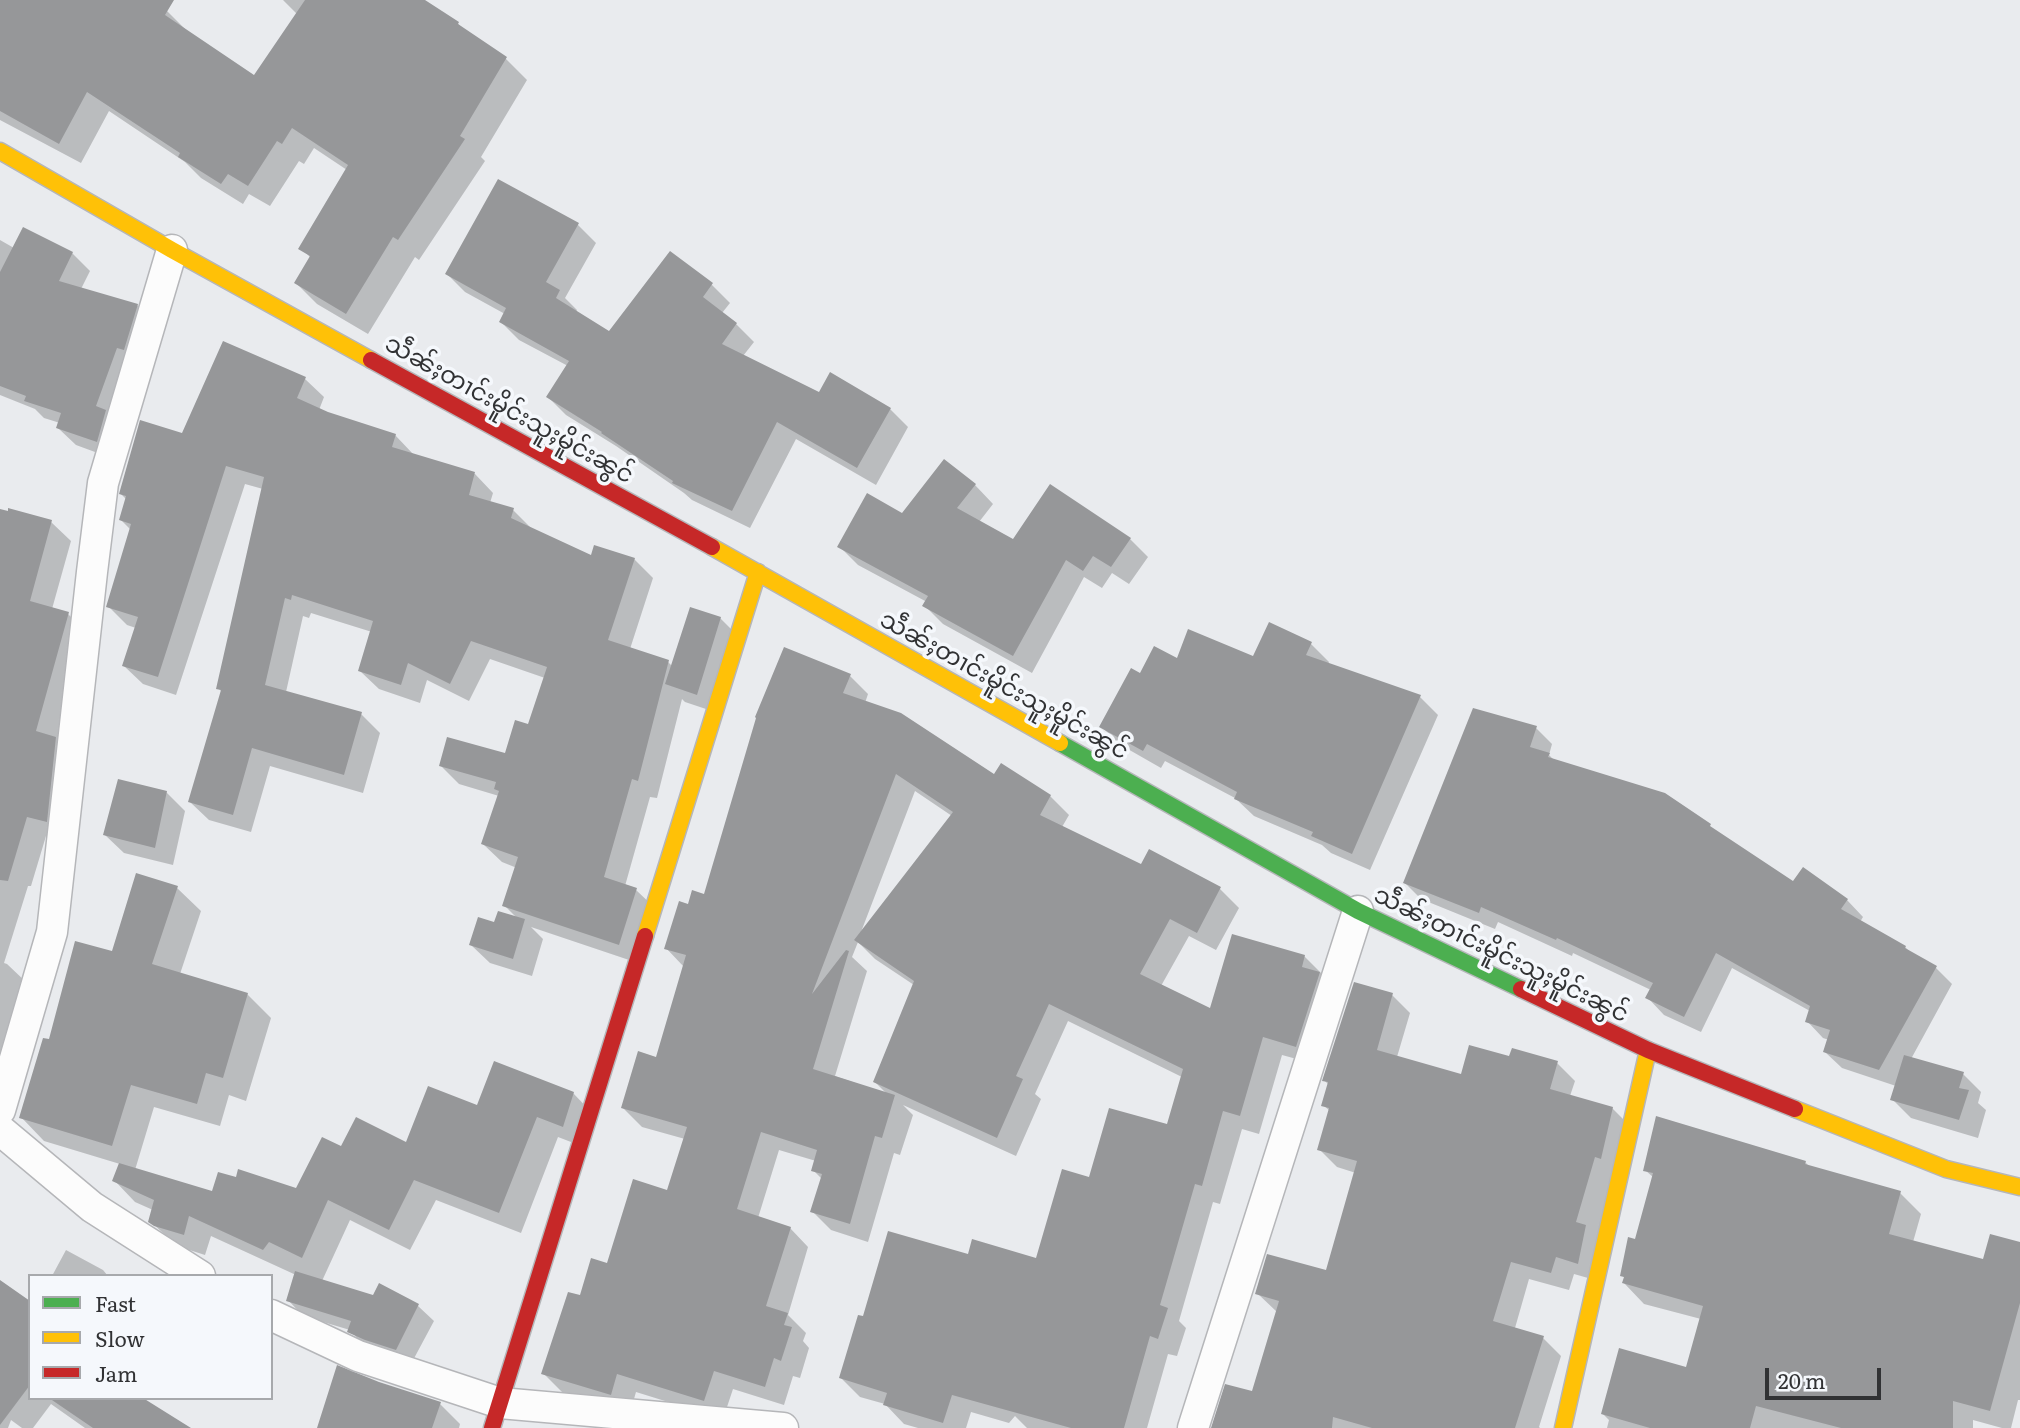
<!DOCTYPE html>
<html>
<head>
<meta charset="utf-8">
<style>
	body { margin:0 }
	#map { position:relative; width:2020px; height:1428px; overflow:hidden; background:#e9ebee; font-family:Literata,serif }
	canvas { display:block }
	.legend { position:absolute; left:28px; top:1274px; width:245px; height:126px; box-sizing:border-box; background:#f5f8fc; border:2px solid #a7a9ac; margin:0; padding:9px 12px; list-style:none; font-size:21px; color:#313234 }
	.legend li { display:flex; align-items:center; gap:14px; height:35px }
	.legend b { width:35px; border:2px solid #a7a9ac }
	.scale { position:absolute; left:1765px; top:1368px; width:116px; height:32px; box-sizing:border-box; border:4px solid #313234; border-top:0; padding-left:9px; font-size:21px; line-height:24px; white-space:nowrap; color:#313234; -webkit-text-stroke:5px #f5f8fc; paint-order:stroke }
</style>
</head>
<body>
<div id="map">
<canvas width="2020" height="1428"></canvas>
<ul class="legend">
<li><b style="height:9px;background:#4caf50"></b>Fast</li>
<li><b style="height:9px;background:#ffc107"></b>Slow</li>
<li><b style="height:9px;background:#c62828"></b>Jam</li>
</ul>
<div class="scale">20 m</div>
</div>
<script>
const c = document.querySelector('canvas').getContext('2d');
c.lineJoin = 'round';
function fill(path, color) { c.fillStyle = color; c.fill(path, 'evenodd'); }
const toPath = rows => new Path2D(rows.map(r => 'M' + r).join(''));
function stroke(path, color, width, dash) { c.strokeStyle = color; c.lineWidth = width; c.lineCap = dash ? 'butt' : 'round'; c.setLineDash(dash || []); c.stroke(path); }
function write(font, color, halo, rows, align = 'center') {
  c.font = font + ' Literata,"Noto Sans Myanmar",serif'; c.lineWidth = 7; c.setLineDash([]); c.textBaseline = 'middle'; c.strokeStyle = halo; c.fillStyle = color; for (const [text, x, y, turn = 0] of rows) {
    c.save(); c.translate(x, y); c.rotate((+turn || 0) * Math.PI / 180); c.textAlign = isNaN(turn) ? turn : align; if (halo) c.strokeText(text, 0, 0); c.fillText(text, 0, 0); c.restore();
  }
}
fill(toPath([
	[0,0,156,0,188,32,254,77,297,14,283,0,421,0,458,24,467,32,506,59,527,80,481,157,485,161,419,260,415,257,368,334,317,304,296,283,311,258,301,248,347,170,314,148,304,164,299,161,270,206,249,194,243,204,201,178,185,162,109,111,81,163,0,120],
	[499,182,578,225,596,243,565,298,577,310,576,312,610,333,671,253,712,285,730,303,722,313,736,324,754,342,743,356,819,395,831,375,890,409,908,427,876,485,796,439,750,528,692,500,684,493,616,446,566,415,548,397,568,366,519,340,501,322,505,314,465,292,447,274],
	[0,240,14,248,72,253,90,271,81,289,137,305,154,323,114,459,76,445,58,428,60,423,44,418,35,409,0,395],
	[224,344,305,379,324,397,319,410,395,435,414,455,475,474,493,493,490,503,513,510,532,529,592,557,634,559,653,578,630,649,668,662,672,666,720,618,739,637,715,712,685,702,682,699,657,798,650,797,625,886,636,890,655,908,638,963,531,927,543,939,532,976,490,963,471,945,495,924,517,918,504,905,517,868,502,862,483,844,499,796,459,784,441,766,506,755,529,727,545,678,490,659,469,701,427,680,420,703,379,689,360,671,372,632,311,613,309,618,303,616,286,692,361,714,380,733,363,793,270,766,251,832,209,820,190,802,222,692,218,688,263,489,245,484,176,695,143,684,124,666,136,628,127,625,108,606,131,530,121,520,127,500,121,494,183,435],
	[944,461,975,485,993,504,979,522,1014,541,1130,539,1148,557,1129,584,1112,573,1102,588,1084,577,1032,673,943,624,925,606,927,602,858,565,839,546,903,515],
	[0,511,51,522,71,541,52,609,68,614,87,633,57,741,75,758,65,840,46,836,31,886,28,886,4,963,7,964,27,983,2,1056,0,1056],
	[1311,644,1329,662,1328,665,1420,697,1438,715,1370,870,1331,853,1322,845,1254,816,1235,798,1165,761,1161,768,1119,744,1101,726,1141,676,1178,660,1254,658],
	[850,676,868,694,865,703,995,777,1002,766,1050,796,1069,815,1062,827,1141,867,1150,851,1220,889,1239,908,1216,950,1189,936,1161,986,1211,1011,1304,956,1323,975,1315,1064,1282,1055,1259,1134,1242,1129,1220,1204,1213,1202,1179,1321,1186,1328,1177,1356,1168,1354,1147,1428,1027,1428,1015,1416,1009,1423,971,1412,966,1428,918,1428,904,1424,885,1404,860,1397,841,1378,864,1318,969,1256,1038,1261,1090,1179,1168,1127,1182,1077,1068,1021,1035,1094,1041,1099,1016,1156,903,1105,913,1115,900,1155,894,1153,868,1242,831,1230,812,1211,822,1179,813,1170,816,1161,779,1150,758,1218,790,1228,808,1247,788,1315,806,1333,803,1341,809,1348,800,1378,793,1376,784,1405,733,1389,723,1419,636,1392,630,1413,562,1392,543,1373,581,1297,668,1192,685,1139,642,1127,623,1108,657,1059,684,967,666,948,689,906,705,896],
	[915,791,952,816,861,932],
	[858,942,875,959,914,985,875,1082,887,1094,835,1076,867,971,852,957],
	[1536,728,1552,744,1549,755,1555,761,1715,831,1793,884,1847,900,1863,917,1860,922,1905,947,1912,954,1935,967,1952,984,1911,1059,1963,1074,1981,1092,1978,1103,1986,1110,1978,1138,1911,1118,1892,1099,1896,1086,1842,1068,1825,1052,1829,1040,1823,1038,1807,1021,1810,1011,1732,968,1701,1032,1664,1015,1648,998,1651,990,1573,953,1572,956,1498,922,1495,929,1421,899,1405,883],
	[166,792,185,811,173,865,124,853,105,835],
	[177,888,201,911,180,974,247,994,271,1018,246,1101,229,1095,220,1126,154,1107,135,1170,213,1194,297,1190,342,1149,407,1144,478,1107,573,1093,594,1115,584,1147,558,1137,521,1233,436,1200,410,1250,350,1220,322,1281,374,1297,379,1286,418,1306,434,1321,411,1364,365,1347,350,1330,303,1316,288,1300,296,1275,211,1236,205,1255,177,1246,150,1221,153,1210,135,1202,114,1180,120,1164,44,1141,21,1117,50,1041,113,953],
	[1392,995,1410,1013,1397,1057,1462,1076,1510,1059,1557,1063,1575,1081,1570,1096,1612,1108,1630,1126,1595,1280,1574,1274,1569,1290,1529,1279,1515,1328,1543,1338,1561,1356,1539,1427,1540,1428,1213,1428,1253,1394,1277,1312,1257,1293,1327,1273,1356,1173,1337,1167,1319,1149,1330,1111,1323,1105,1329,1085,1324,1080],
	[1805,1162,1810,1167,1900,1193,1921,1214,1913,1242,1984,1262,2020,1243,2020,1400,2018,1400,2011,1428,2002,1428,1973,1420,1973,1428,1607,1428,1609,1420,1602,1413,1687,1369,1701,1319,1644,1304,1624,1283,1625,1278,1622,1275,1636,1241,1654,1178,1645,1170],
	[66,1250,103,1270,108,1276,52,1276],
	[0,1282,30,1303,30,1398,140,1398,187,1428,85,1428,51,1404,33,1428,22,1428,11,1420,8,1428,0,1428],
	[440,1404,460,1424,459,1428,318,1428]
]), '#0003');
fill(toPath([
	[0,0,174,0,165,15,254,75,305,0,425,0,459,22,458,24,507,57,460,136,465,139,398,240,393,237,346,314,294,283,310,256,298,249,348,165,292,128,282,144,277,141,248,186,228,174,221,184,178,157,180,153,87,92,59,144,0,111],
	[498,179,579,223,546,282,560,290,556,298,609,331,670,251,713,283,703,297,737,323,722,344,819,392,830,372,891,408,857,468,777,422,732,511,672,483,673,481,601,433,602,432,546,397,569,361,499,322,506,308,445,274],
	[23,227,73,252,59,281,138,304,124,350,117,348,96,406,106,410,97,442,56,428,61,413,24,401,26,396,0,386,0,272],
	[223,341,306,377,297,398,328,412,396,434,392,447,475,472,469,495,514,508,511,518,591,555,594,545,635,558,608,640,669,660,638,781,632,779,604,877,637,888,619,945,502,906,518,857,481,844,499,791,494,789,496,782,439,766,447,737,505,753,515,720,528,724,547,667,471,641,450,684,408,663,401,685,358,671,373,621,292,595,291,600,285,598,265,685,362,712,344,775,252,748,233,815,188,802,221,690,216,689,264,477,226,466,158,677,122,666,138,617,106,607,131,524,119,520,126,496,119,494,140,420,182,433],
	[944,459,976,484,957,508,1013,539,1050,484,1131,538,1111,567,1093,556,1083,571,1066,560,1013,656,922,606,928,596,837,547,867,493,902,513],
	[8,508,52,520,30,601,69,612,36,731,56,737,47,822,27,817,8,881,0,880,0,509,8,511],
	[690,607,721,617,697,695,665,684],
	[1269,622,1312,642,1306,655,1421,695,1352,854,1311,836,1313,832,1234,799,1237,792,1147,744,1143,751,1099,727,1131,668,1140,673,1154,646,1177,658,1188,629,1253,656],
	[784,647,851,674,843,693,901,713,994,774,1001,763,1051,795,1040,815,1141,864,1149,849,1221,887,1197,933,1170,919,1140,974,1210,1008,1232,934,1305,955,1302,967,1320,972,1296,1047,1263,1037,1240,1116,1223,1111,1202,1186,1195,1184,1160,1305,1168,1308,1158,1339,1150,1336,1124,1428,1071,1428,952,1395,943,1423,883,1405,887,1393,839,1378,858,1315,863,1316,888,1231,968,1254,972,1239,1036,1258,1062,1169,1089,1177,1109,1108,1167,1124,1183,1069,1049,1004,1016,1076,1023,1079,997,1138,873,1082,914,981,854,940,953,812,896,774,812,994,846,950,849,951,813,1069,895,1095,882,1138,875,1136,850,1224,810,1212,822,1174,811,1171,817,1150,761,1132,737,1209,791,1227,766,1306,788,1313,784,1325,792,1327,781,1361,774,1358,765,1387,714,1371,704,1401,617,1374,611,1395,541,1374,568,1292,580,1295,591,1258,607,1263,633,1179,667,1190,687,1127,621,1108,638,1051,656,1057,686,955,664,949,679,901,688,904,692,890,704,894,756,718,755,717],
	[1473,708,1537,726,1530,747,1550,753,1548,757,1665,793,1711,824,1710,826,1793,881,1803,867,1848,899,1841,909,1906,946,1905,948,1937,966,1879,1070,1823,1052,1830,1030,1805,1022,1810,1006,1716,953,1684,1017,1645,998,1653,983,1557,938,1556,940,1481,907,1479,913,1403,883],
	[118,779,167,791,155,848,103,835],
	[136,873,178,886,152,964,248,993,223,1078,206,1073,197,1104,131,1085,112,1146,19,1118,43,1038,49,1039,75,941,112,951],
	[498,911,525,919,513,959,469,945,478,917,494,922],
	[1354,982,1393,993,1377,1050,1461,1074,1469,1045,1509,1056,1512,1048,1558,1061,1550,1089,1613,1107,1601,1159,1595,1157,1576,1222,1586,1225,1578,1264,1556,1257,1551,1273,1511,1262,1493,1321,1544,1336,1515,1428,1372,1428,1333,1417,1332,1428,1211,1428,1225,1384,1252,1391,1279,1301,1255,1294,1267,1254,1326,1270,1357,1161,1317,1150,1329,1108,1321,1106,1328,1082,1322,1081],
	[1904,1055,1964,1072,1959,1088,1969,1090,1959,1120,1890,1100],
	[494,1061,574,1092,563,1127,537,1117,499,1213,414,1180,389,1230,328,1200,302,1258,269,1242,263,1250,189,1216,184,1235,154,1226,148,1222,154,1200,112,1181,119,1163,212,1191,218,1172,236,1177,238,1169,296,1188,322,1137,341,1146,356,1117,406,1142,428,1086,477,1105],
	[1656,1116,1806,1161,1805,1164,1901,1191,1889,1234,1983,1259,1990,1234,2020,1242,2020,1303,1990,1411,1953,1401,1953,1428,1841,1428,1756,1406,1750,1428,1650,1428,1601,1414,1619,1348,1686,1367,1703,1306,1622,1283,1624,1277,1620,1276,1628,1237,1635,1239,1653,1173,1643,1171],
	[295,1271,373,1295,379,1283,419,1304,396,1350,365,1340,347,1332,351,1321,286,1301],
	[0,1280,30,1301,30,1385,0,1425],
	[337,1365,379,1382,441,1402,432,1428,317,1428],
	[49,1398,143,1398,191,1428,93,1428]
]), '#969799');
const street = toPath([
	[0,1110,52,932,92,572,103,483,172,250],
	[0,1130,92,1207,200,1276],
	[271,1315,358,1356,500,1403,783,1428],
	[1193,1428,1358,911]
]);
const fast = toPath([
	[1060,743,1358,911,1521,989]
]);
const slow = toPath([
	[0,151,172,250,371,360],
	[712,547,1060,743],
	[645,936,758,572],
	[1795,1109,1946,1169,2020,1187],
	[1563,1428,1648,1050]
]);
const jam = toPath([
	[371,360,712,547],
	[1521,989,1648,1050,1795,1109],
	[492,1428,645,936]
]);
stroke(street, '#b5b6b9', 33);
stroke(fast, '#b5b6b9', 19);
stroke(slow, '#b5b6b9', 19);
stroke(jam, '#b5b6b9', 19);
stroke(street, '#fcfcfc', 30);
stroke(fast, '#4caf50', 16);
stroke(slow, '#ffc107', 16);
stroke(jam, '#c62828', 16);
write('24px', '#313234', '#f5f8fc', [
	["သဵၼ်ႈတၢင်းမိူင်းသူႈမိူင်းၼွင်",509,410,29],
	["သဵၼ်ႈတၢင်းမိူင်းသူႈမိူင်းၼွင်",1004,686,29],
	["သဵၼ်ႈတၢင်းမိူင်းသူႈမိူင်းၼွင်",1501,955,26]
]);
</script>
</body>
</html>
